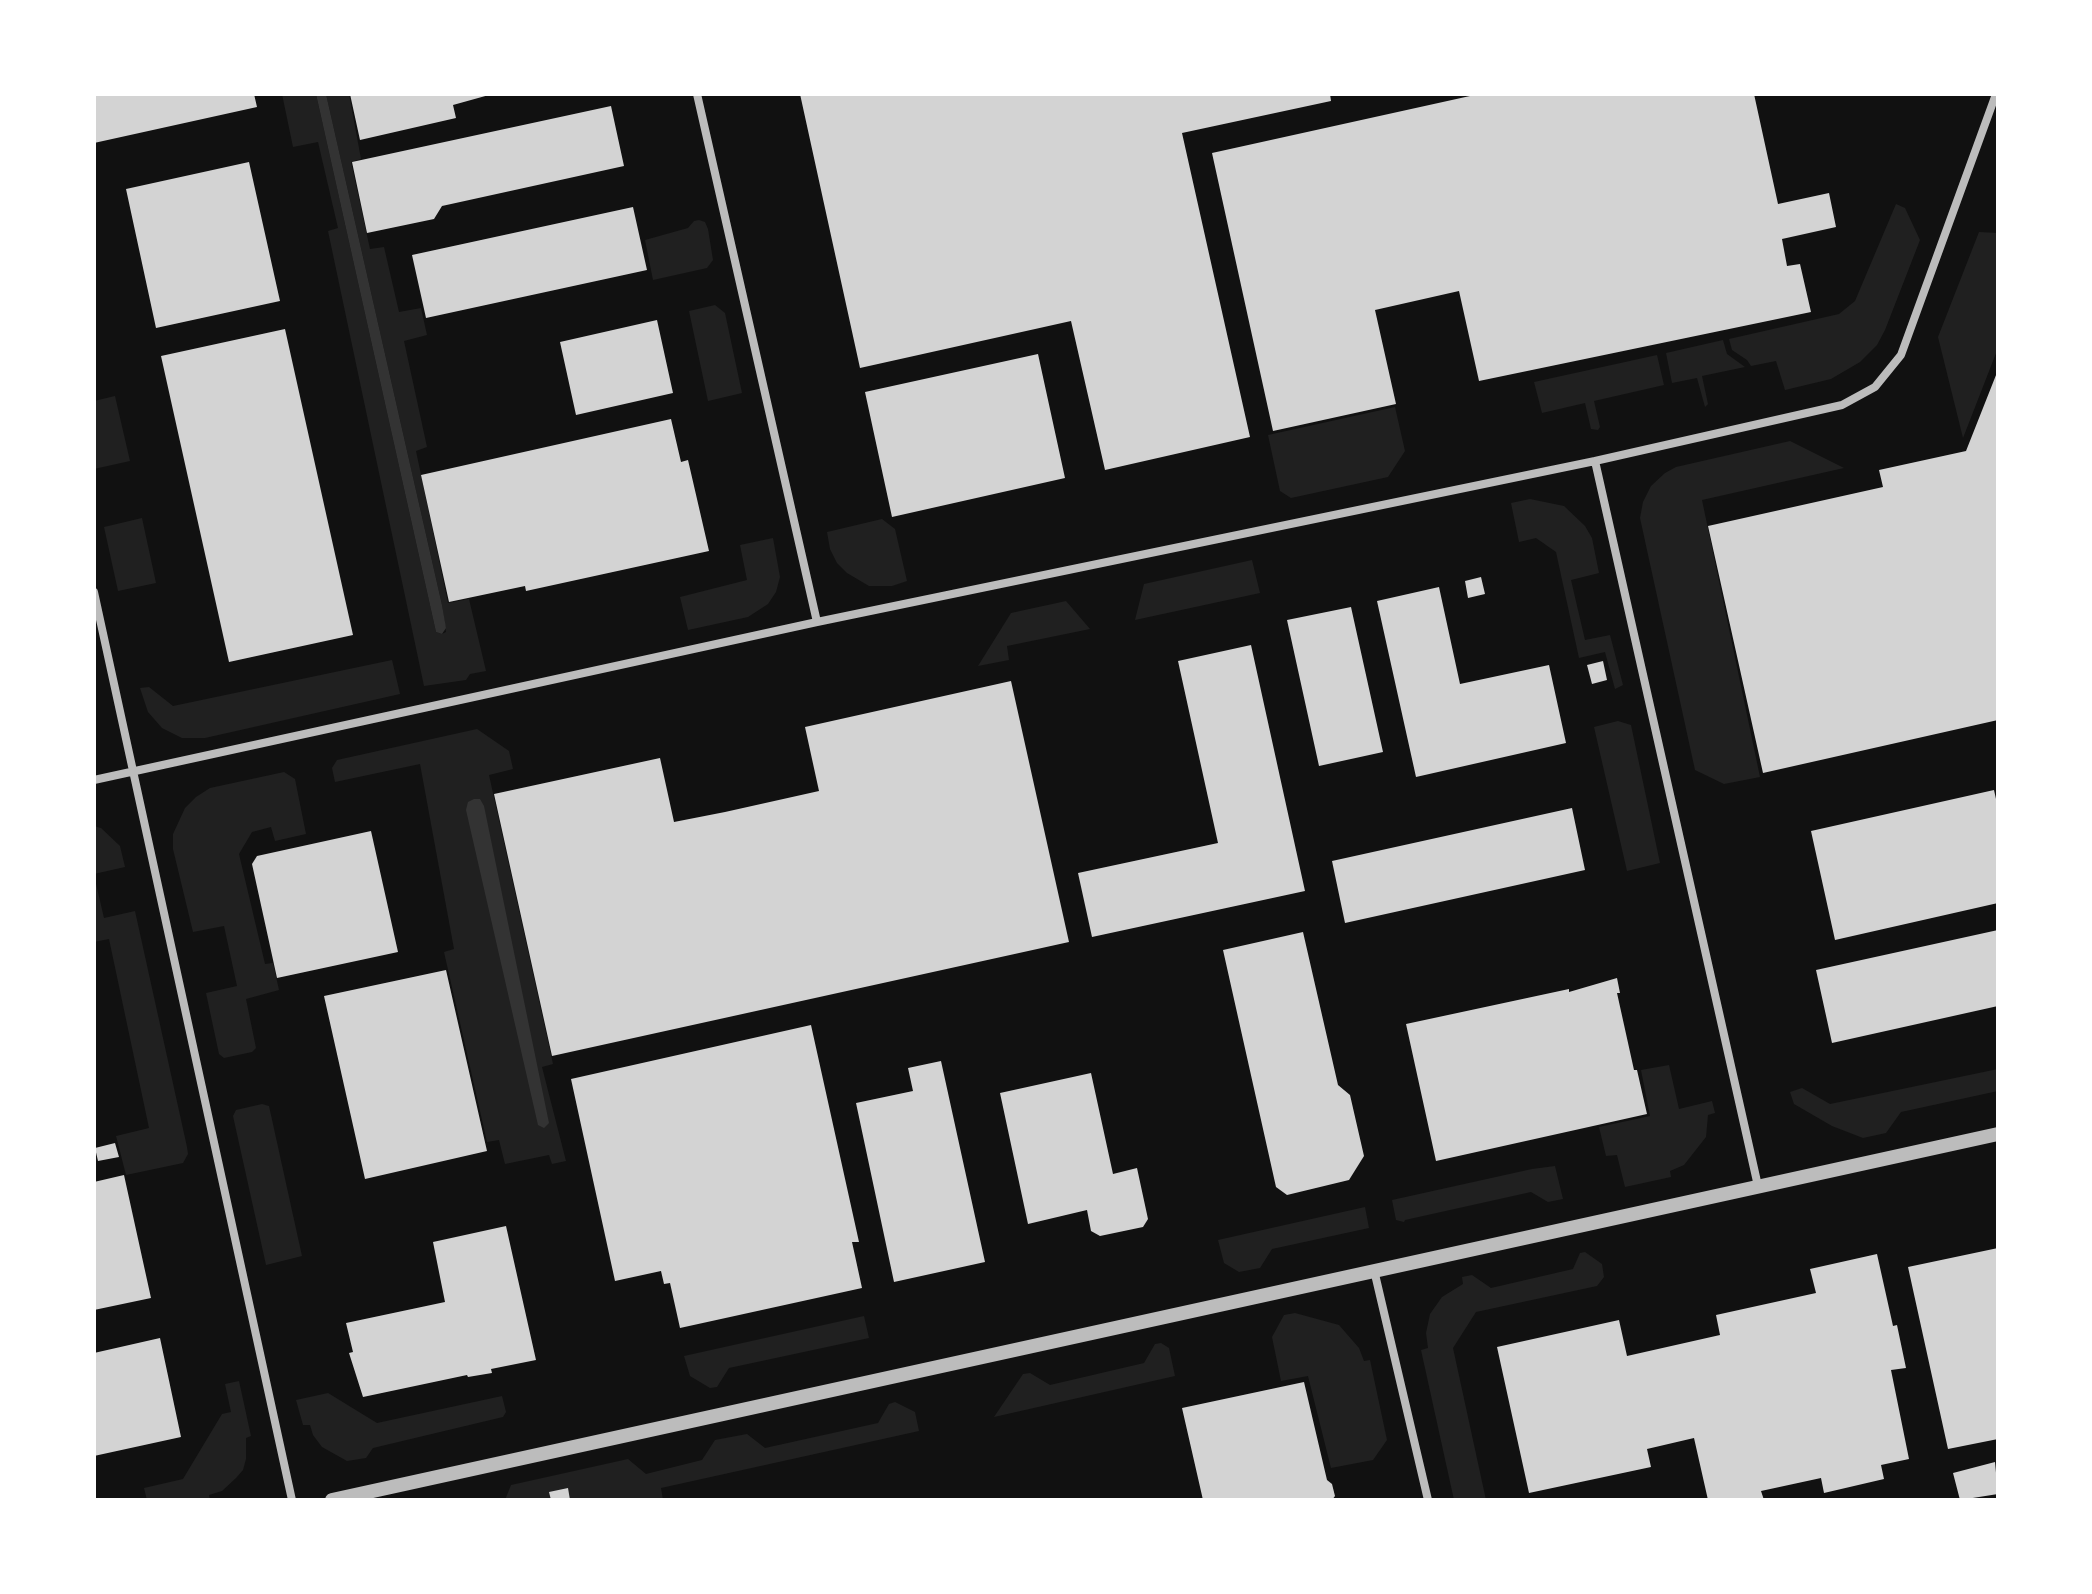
<!DOCTYPE html>
<html>
<head>
<meta charset="utf-8">
<style>
	body { margin:0 }
	#map { position:relative; width:2092px; height:1594px; overflow:hidden; background:#111; font-family:"IBM Plex Sans",sans-serif }
	canvas { display:block }
	.frame { position:absolute; inset:0; border:96px solid #fff; pointer-events:none }
</style>
</head>
<body>
<div id="map">
<canvas width="2092" height="1594"></canvas>
<div class="frame"></div>
</div>
<script>
const c = document.querySelector('canvas').getContext('2d');
c.lineJoin = 'round';
function fill(path, color) { c.fillStyle = color; c.fill(path, 'evenodd'); }
const toPath = rows => new Path2D(rows.map(r => 'M' + r).join(''));
function stroke(path, color, width, dash) { c.strokeStyle = color; c.lineWidth = width; c.lineCap = dash ? 'butt' : 'round'; c.setLineDash(dash || []); c.stroke(path); }
fill(toPath([
	[282,94,316,94,436,632,442,634,446,632,442,605,326,94,349,94,361,159,351,162,370,249,384,247,399,312,421,308,427,335,404,341,427,447,416,451,448,603,469,599,486,671,470,674,466,680,424,686,328,231,338,228,318,142,293,147],
	[1896,204,1905,208,1920,240,1885,330,1877,345,1860,362,1831,379,1785,390,1776,361,1751,366,1747,360,1732,350,1729,339,1839,314,1855,301],
	[699,220,705,222,708,229,713,260,707,268,653,280,645,240,688,228,694,221],
	[1979,232,1998,233,1998,348,1963,438,1938,337],
	[715,305,725,313,742,393,708,401,689,311],
	[1723,340,1727,354,1745,367,1702,376,1708,404,1705,407,1697,378,1672,383,1666,353],
	[1657,355,1664,385,1594,401,1600,427,1598,430,1591,429,1585,403,1542,413,1534,382],
	[115,396,130,461,94,469,94,401],
	[1395,407,1405,451,1388,477,1291,498,1280,491,1268,435],
	[1790,441,1844,468,1702,500,1760,777,1724,784,1695,770,1640,518,1643,502,1651,486,1665,473,1676,467],
	[1530,499,1564,506,1585,526,1592,538,1599,573,1571,580,1585,640,1610,635,1623,685,1615,689,1605,652,1579,658,1556,552,1536,538,1519,542,1511,503],
	[142,518,156,583,118,591,104,527],
	[882,519,895,529,907,581,892,586,869,586,847,573,837,563,830,549,827,532],
	[773,538,780,577,776,592,768,604,748,617,688,630,680,597,747,580,740,545],
	[1252,560,1260,593,1135,620,1144,584],
	[1066,601,1090,629,1007,646,1009,660,978,666,1011,613],
	[392,660,400,694,205,738,182,738,162,728,148,712,140,688,149,687,173,706],
	[1618,721,1631,725,1660,863,1627,871,1594,727],
	[477,729,509,751,513,769,489,775,553,1064,542,1067,566,1161,552,1164,549,1155,505,1164,499,1140,487,1142,444,952,454,949,420,764,335,782,332,768,337,760],
	[284,772,295,779,306,834,275,841,271,827,252,832,239,854,265,964,273,963,279,990,246,999,256,1048,252,1052,224,1058,219,1054,206,993,237,986,224,926,193,932,173,849,173,834,185,808,196,797,210,788],
	[94,826,101,828,120,846,125,867,94,874],
	[94,875,104,918,135,911,187,1147,188,1154,183,1163,126,1175,116,1136,149,1128,109,939,94,942],
	[1669,1065,1679,1109,1712,1101,1715,1113,1708,1115,1706,1137,1684,1165,1670,1171,1671,1177,1625,1187,1617,1155,1606,1156,1599,1127,1650,1116,1641,1070],
	[1998,1069,1998,1091,1901,1112,1886,1133,1863,1138,1832,1126,1794,1104,1790,1092,1802,1088,1830,1104],
	[262,1104,269,1106,302,1256,266,1265,233,1116,236,1110],
	[1555,1166,1563,1199,1548,1202,1531,1192,1405,1220,1404,1222,1396,1220,1392,1200,1532,1169],
	[1365,1207,1369,1228,1272,1249,1260,1268,1239,1272,1224,1263,1218,1240],
	[1585,1252,1602,1264,1604,1277,1597,1286,1476,1312,1453,1348,1486,1500,1454,1500,1421,1350,1428,1348,1426,1333,1430,1314,1442,1297,1463,1284,1462,1277,1472,1275,1491,1288,1573,1269,1580,1253],
	[1295,1313,1339,1325,1359,1348,1364,1361,1370,1360,1387,1440,1373,1460,1331,1468,1308,1376,1281,1381,1272,1337,1284,1315],
	[864,1316,869,1338,729,1368,717,1387,710,1388,690,1376,684,1356],
	[1161,1343,1169,1348,1175,1376,994,1417,1023,1374,1030,1373,1050,1385,1144,1363,1155,1344],
	[239,1381,251,1436,246,1438,246,1459,243,1470,236,1478,222,1491,209,1495,210,1500,147,1500,144,1488,183,1479,222,1414,231,1412,225,1384],
	[328,1393,377,1423,502,1396,506,1412,503,1417,373,1448,366,1458,347,1461,322,1447,313,1435,310,1425,303,1425,296,1400],
	[895,1402,915,1412,919,1431,661,1488,663,1500,505,1500,511,1485,628,1459,646,1474,702,1460,715,1440,747,1434,765,1448,878,1423,889,1404]
]), '#202020');
fill(toPath([
	[316,94,326,94,442,605,446,628,442,634,436,632],
	[474,799,480,799,484,806,549,1123,544,1128,538,1125,466,810,468,802]
]), '#333');
fill(toPath([
	[94,94,254,94,257,107,94,143],
	[350,94,489,94,489,95,453,105,456,118,360,140],
	[800,94,1330,94,1331,101,1182,133,1250,437,1105,470,1071,321,860,368],
	[1479,94,1754,94,1778,204,1829,193,1836,227,1782,239,1787,266,1800,264,1811,312,1479,381,1459,291,1375,310,1396,404,1273,431,1212,153],
	[611,106,624,166,442,206,434,219,367,233,352,162],
	[249,162,280,301,156,328,126,189],
	[633,207,647,270,426,318,412,255],
	[657,320,673,393,576,415,560,342],
	[285,329,353,635,229,662,161,356],
	[1038,354,1065,478,892,517,865,392],
	[1998,370,1998,720,1763,773,1708,526,1883,487,1879,470,1966,451],
	[671,419,681,462,688,460,709,551,526,591,525,586,449,602,421,475],
	[1481,577,1485,594,1468,598,1465,581],
	[1439,587,1460,684,1549,665,1566,743,1416,777,1377,601],
	[1351,607,1383,752,1319,766,1287,620],
	[1251,645,1305,891,1092,937,1078,873,1218,843,1178,661],
	[1603,661,1607,680,1592,684,1587,665],
	[1011,681,1069,942,552,1056,494,794,660,758,674,822,725,812,819,791,805,727],
	[1994,790,1998,808,1998,903,1835,940,1811,831],
	[1572,808,1585,870,1345,923,1332,861],
	[371,831,398,952,277,978,252,864,257,856],
	[1998,930,1998,1006,1832,1043,1816,970],
	[1303,932,1338,1085,1350,1095,1364,1156,1349,1180,1287,1195,1276,1187,1223,950],
	[446,970,487,1151,365,1179,324,996],
	[1617,978,1620,993,1617,993,1634,1070,1637,1070,1647,1114,1436,1161,1406,1024,1569,989,1569,992],
	[811,1025,859,1242,852,1242,862,1288,680,1328,670,1283,664,1284,661,1271,615,1281,571,1079],
	[941,1061,985,1262,894,1282,856,1103,913,1091,908,1068],
	[1091,1073,1113,1174,1137,1168,1148,1219,1143,1227,1100,1236,1091,1231,1087,1210,1028,1224,1000,1093],
	[115,1143,119,1157,98,1161,95,1148],
	[124,1175,151,1298,94,1310,94,1182],
	[506,1226,536,1360,491,1369,492,1373,468,1377,467,1375,363,1397,349,1353,353,1352,346,1323,445,1302,433,1242],
	[1998,1248,1998,1439,1948,1449,1908,1267],
	[1877,1254,1893,1326,1897,1325,1906,1368,1891,1370,1909,1459,1881,1465,1884,1479,1824,1493,1821,1478,1761,1491,1764,1500,1708,1500,1694,1438,1647,1449,1651,1467,1529,1493,1497,1347,1619,1320,1627,1356,1720,1335,1716,1315,1816,1293,1810,1269],
	[160,1338,181,1437,94,1456,94,1353],
	[1304,1382,1327,1480,1332,1484,1335,1496,1332,1500,1203,1500,1182,1408],
	[1995,1462,1998,1494,1960,1500,1953,1473],
	[568,1488,570,1500,551,1500,549,1492]
]), '#d3d3d3');
stroke(toPath([
	[697,94,817,622],
	[1595,461,1758,1186],
	[94,592,292,1500],
	[94,780,817,622,1595,461,1842,405,1875,387,1901,355,1996,94],
	[1374,1270,1428,1500]
]), '#bcbcbc', 8);
stroke(toPath([
	[332,1500,1998,1134]
]), '#bcbcbc', 14);
</script>
</body>
</html>
